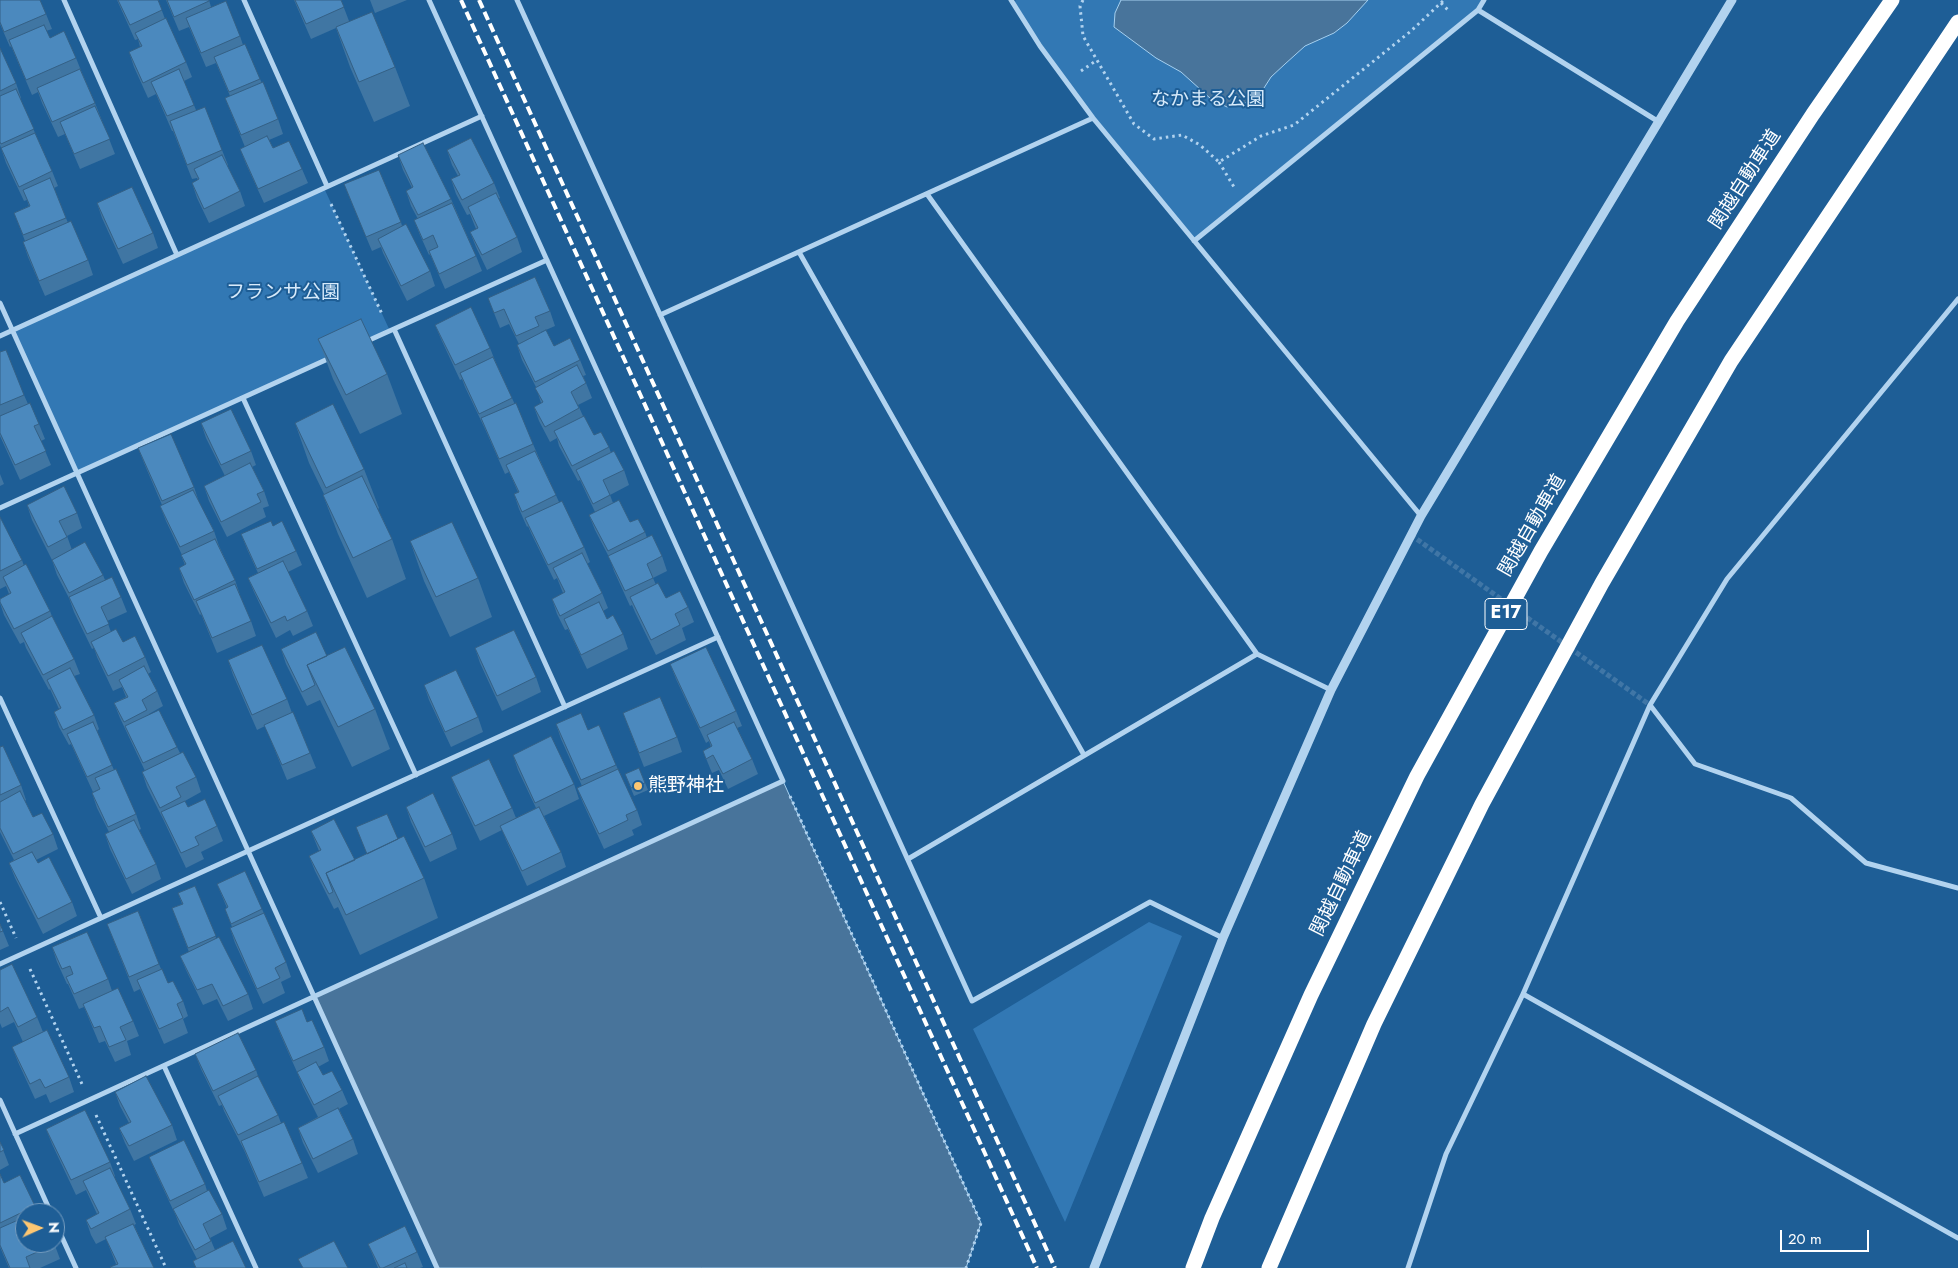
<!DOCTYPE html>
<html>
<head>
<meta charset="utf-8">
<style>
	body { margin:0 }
	#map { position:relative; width:1958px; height:1268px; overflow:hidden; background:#1e5e96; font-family:Jost,sans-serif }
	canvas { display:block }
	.north { position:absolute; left:15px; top:1203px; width:50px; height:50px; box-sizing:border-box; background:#1e5e96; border:1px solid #789ec0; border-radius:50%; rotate:88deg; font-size:14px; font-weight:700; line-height:20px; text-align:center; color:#fff }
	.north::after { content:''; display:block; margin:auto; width:18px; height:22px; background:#fdc772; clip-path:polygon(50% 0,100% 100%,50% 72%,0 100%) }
	.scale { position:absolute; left:1780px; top:1230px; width:89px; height:22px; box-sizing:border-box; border:2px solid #fff; border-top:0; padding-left:6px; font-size:15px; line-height:18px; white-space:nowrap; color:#fff; -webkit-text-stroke:4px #1e5e96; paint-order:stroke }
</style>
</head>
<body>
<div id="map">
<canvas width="1958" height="1268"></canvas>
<div class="north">N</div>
<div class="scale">20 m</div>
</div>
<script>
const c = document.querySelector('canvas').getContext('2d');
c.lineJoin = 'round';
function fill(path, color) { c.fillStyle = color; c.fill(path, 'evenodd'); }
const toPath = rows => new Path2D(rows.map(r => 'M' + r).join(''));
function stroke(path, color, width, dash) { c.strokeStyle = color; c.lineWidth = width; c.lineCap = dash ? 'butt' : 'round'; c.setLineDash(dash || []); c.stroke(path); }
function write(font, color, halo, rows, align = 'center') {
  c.font = font + ' Jost,"Noto Sans JP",sans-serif'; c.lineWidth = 4; c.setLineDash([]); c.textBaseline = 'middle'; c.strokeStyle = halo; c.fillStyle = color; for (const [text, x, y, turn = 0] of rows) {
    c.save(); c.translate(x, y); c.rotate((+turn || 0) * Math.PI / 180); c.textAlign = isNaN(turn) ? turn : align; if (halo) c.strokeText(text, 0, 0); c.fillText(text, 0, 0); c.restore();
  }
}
fill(toPath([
	[1016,0,1484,0,1478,10,1194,241,1093,118,1013,3],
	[324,188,390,331,77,473,12,330],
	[1149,922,1182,936,1065,1222,973,1029]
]), '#3278b4');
const water = toPath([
	[1121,0,1368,0,1347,23,1334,33,1305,46,1285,64,1271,77,1264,88,1253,101,1227,107,1211,99,1181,72,1156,58,1114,27,1115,13,1121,0],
	[783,781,981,1223,966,1268,437,1268,314,996,783,781]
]);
fill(water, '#48749b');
stroke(water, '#a5d0f0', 1);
stroke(toPath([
	[1411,535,1650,705]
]), '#4076a6', 5, [5, 2.5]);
stroke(toPath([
	[1083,0,1080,6,1083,36,1134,124,1154,139,1182,135,1200,145,1219,162,1261,136,1294,125,1411,31,1444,0],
	[1441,3,1450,12],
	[1081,71,1097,60],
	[1219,162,1234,187],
	[331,204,382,314],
	[790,796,981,1223,966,1268],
	[0,902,16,938],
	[30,969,82,1084],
	[96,1115,166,1268]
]), '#b2d3ef', 3, [2.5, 4]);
stroke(toPath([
	[64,0,177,255],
	[244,0,327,186],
	[517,0,972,1001,1150,902,1223,938],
	[1011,0,1040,46,1093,118,1421,516],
	[1478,10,1659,122],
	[927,194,1257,654],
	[1194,241,1478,10,1484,0],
	[799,252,1084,755],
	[0,303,437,1268],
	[660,315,1093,118],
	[394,329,565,707],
	[0,336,482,116],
	[365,342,547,260],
	[243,398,416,775],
	[0,508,330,358],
	[0,698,101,918],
	[1650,705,1695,764,1791,798,1866,863,1958,888],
	[908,859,1257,654,1331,690],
	[0,964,718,637],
	[1523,994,1958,1238],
	[164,1066,256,1268],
	[0,1100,51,1213],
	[15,1134,783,781,429,0],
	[55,1222,76,1268],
	[1408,1268,1446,1154,1523,994,1650,705,1727,579,1958,299]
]), '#b2d3ef', 5);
stroke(toPath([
	[1094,1268,1223,938,1331,690,1421,516,1732,0]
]), '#b2d3ef', 9);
stroke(toPath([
	[1193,1268,1212,1218,1311,995,1417,776,1541,551,1677,321,1813,114,1892,0],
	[1269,1268,1374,1024,1482,804,1602,583,1731,361,1958,22]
]), '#fff', 15);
stroke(toPath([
	[461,0,1037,1268],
	[479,0,1055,1268]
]), '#fff', 4, [9, 4]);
fill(toPath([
	[0,0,46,14,52,29,46,31,50,38,76,58,82,73,95,103,115,154,80,169,65,134,58,137,42,103,38,92,32,95,11,46,10,47,0,24],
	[117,0,158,0,165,19,186,62,192,77,184,81,196,110,222,150,228,165,227,166,240,191,245,206,209,223,197,198,192,183,198,180,197,178,192,179,173,131,172,131,156,94,148,98,134,67,129,52,140,47,138,39,135,40],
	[166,0,209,0,211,7,240,36,243,45,260,79,278,119,283,134,269,140,273,148,302,169,308,183,264,203,246,164,240,149,245,147,225,98,230,96,216,63,206,67,189,27,179,31],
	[294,0,341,0,349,21,395,67,410,106,374,122,350,67,336,28,311,39],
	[370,0,407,0,375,13],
	[0,48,16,83,21,98,20,99,52,171,58,186,54,188,68,223,88,260,93,275,45,296,28,257,23,242,25,241,14,213,29,206,27,200,24,201,6,163,0,145],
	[447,150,494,183,500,198,498,199,517,237,522,252,487,270,476,247,470,232,476,229,470,214,467,215,456,194,451,179,458,176,452,165],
	[398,155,451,199,476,256,482,271,445,289,435,266,430,254,429,255,420,235,414,220,418,219,411,206,406,191,412,188,403,170],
	[344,184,401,222,402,226,430,271,435,286,407,301,383,253,381,247,372,251,350,199],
	[97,203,153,233,158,248,123,264,102,218],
	[488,298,550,311,555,326,541,332,541,333,554,346,580,360,586,375,583,376,586,383,592,398,578,405,583,416,594,435,609,447,611,453,624,470,629,485,610,495,613,503,630,522,645,532,647,538,662,556,667,571,653,578,656,585,666,598,688,607,694,622,682,628,686,640,656,655,635,612,632,605,630,606,614,571,610,559,595,530,589,515,595,512,580,480,578,481,559,446,557,438,550,442,539,421,534,407,541,403,536,387,522,360,517,345,519,344,509,324,500,328],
	[435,325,490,348,496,363,533,444,539,458,559,502,584,547,590,562,587,564,602,593,608,608,603,611,607,619,623,634,628,649,587,669,568,629,565,630,557,614,552,599,563,593,557,578,554,580,531,533,528,526,527,527,519,509,514,494,518,492,509,472,505,474,485,429,465,387,462,379,460,380,441,339],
	[318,339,387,374,402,414,360,434,333,379],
	[0,352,24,395,28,404,39,424,45,439,41,441,51,465,20,480,0,436],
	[201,423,251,451,256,465,252,467,264,491,269,506,263,508,266,517,227,537,209,501,204,486,225,476,206,438],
	[295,423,364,469,379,508,378,509,392,539,406,579,367,598,338,534,323,495,324,494,309,463],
	[138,448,194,487,199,502,214,531,219,546,235,580,240,595,240,596,251,621,256,636,217,653,201,614,200,615,184,583,179,568,185,565,181,555,182,555,166,521,160,506,162,505,144,463],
	[0,474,4,484,0,486],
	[27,505,77,513,82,528,67,536,72,550,103,575,105,580,121,597,127,612,107,621,111,632,123,642,145,657,151,672,148,674,157,691,163,706,149,714,149,715,177,747,180,753,196,777,201,792,183,802,188,807,217,826,223,841,201,852,204,859,186,868,164,821,147,787,142,772,145,771,120,718,114,703,126,697,122,687,113,691,97,657,94,648,92,649,74,612,69,598,57,575,52,560,32,520],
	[0,517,22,560,24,566,50,611,53,619,74,659,80,674,74,676,94,715,99,729,97,731,114,770,136,814,141,829,139,830,156,864,161,879,132,894,110,849,105,834,109,832,97,808,92,793,99,789,93,792,71,744,69,745,59,727,54,712,59,709,50,689,49,690,26,648,24,642,20,644,4,615,0,603,0,599,9,594,6,586,0,589],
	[273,526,296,551,302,565,288,572,307,611,313,626,293,636,290,630,276,638,254,592,248,578,258,573,247,549,241,534],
	[410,541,478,578,492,617,450,637,424,581],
	[475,648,536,677,541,692,502,711,480,663],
	[281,649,327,656,375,709,390,749,352,767,320,700,307,706,286,664],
	[228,660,287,699,292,713,310,753,316,768,287,780,265,726,257,730,233,675],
	[670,664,736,711,742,726,737,728,752,759,758,774,728,789,719,770,712,773,703,751,711,747,709,741,706,743,676,679],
	[424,685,478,717,483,732,451,747,429,700],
	[623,713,677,737,682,752,644,767],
	[556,724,588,730,616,765,637,810,642,825,632,830,634,835,604,849,583,803,577,788,582,786,561,739],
	[0,747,21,785,26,800,25,801,33,817,53,834,58,849,36,860,38,863,72,902,77,916,43,934,15,878,9,863,14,860,0,832],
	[513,755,574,784,579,799,544,816,561,852,566,867,527,886,506,840,502,830,480,841,457,792,451,777,512,808,516,818,536,808,518,770],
	[639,768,648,790,634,796,625,774],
	[406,807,452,834,457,849,430,862,411,822],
	[356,827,398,839,424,878,438,918,360,955,338,907,334,909,315,871,309,856,319,851,311,831,355,860,367,854],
	[217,884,262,909,286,962,291,977,281,982,285,993,263,1004,235,943,230,928,232,927,225,909,227,908],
	[195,886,216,938,248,994,253,1009,228,1021,217,999,203,1005,186,970,180,956,189,952,172,908,182,904,178,893],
	[138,911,161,969,168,983,183,1001,188,1016,183,1019,188,1033,164,1044,140,989,134,992,107,924],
	[0,924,9,946,0,950],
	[52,947,108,979,112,991,133,1021,139,1036,127,1041,131,1055,115,1062,105,1041,99,1043,84,1007,79,1009,68,984,67,984,57,962],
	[0,970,37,1017,43,1032,23,1042,14,1022,2,1028,0,1023],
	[275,1021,307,1022,324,1047,329,1061,318,1067,323,1075,342,1090,348,1104,339,1109,353,1139,358,1154,318,1173,303,1143,298,1128,318,1117,303,1087,297,1072,281,1036],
	[12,1047,69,1077,74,1092,50,1103,46,1094,35,1099,18,1062],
	[195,1054,256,1070,258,1076,278,1115,281,1123,302,1163,308,1178,264,1197,244,1150,224,1111,222,1105,219,1106,201,1069],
	[115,1092,172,1125,177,1140,134,1161,125,1143,119,1128,129,1123,120,1106],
	[46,1129,110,1162,115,1176,114,1177,130,1209,136,1224,134,1225,154,1268,116,1264,106,1239,96,1244,91,1235,86,1220,97,1214,86,1190,76,1195,52,1144],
	[0,1142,9,1165,0,1170],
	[149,1157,205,1184,207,1191,222,1214,227,1229,210,1238,215,1250,246,1268,196,1268,193,1261,197,1259,179,1224,176,1216,155,1171],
	[0,1174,4,1183,35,1206,38,1212,42,1213,25,1213,25,1243,54,1243,60,1259,40,1268,9,1268,0,1247],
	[368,1244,417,1252,423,1267,420,1268,378,1268]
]), '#4076a3');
const building = toPath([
	[0,0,40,0,46,14,4,32,0,22,0,0],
	[118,0,158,0,162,10,130,25,118,0],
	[167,0,209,0,209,1,174,17,167,0],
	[295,0,341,0,344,7,306,24,295,0],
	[226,1,240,36,201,53,186,18,226,1],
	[372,12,395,67,359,82,336,27,372,12],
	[166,18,186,62,143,83,129,52,142,46,135,33,166,18],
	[44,25,50,38,64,31,76,58,26,80,9,40,44,25],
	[245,44,260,79,229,92,214,57,245,44],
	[0,48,16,83,0,91,0,48],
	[80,69,95,103,52,122,37,88,80,69],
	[179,69,194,105,167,116,151,82,179,69],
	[263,82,278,119,241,135,225,98,263,82],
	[16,89,34,129,1,144,0,142,0,96,16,89],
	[95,106,110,139,74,154,60,122,95,106],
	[205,107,222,150,187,165,170,121,205,107],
	[35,133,52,171,19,187,1,148,35,133],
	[267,136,273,148,289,141,302,169,258,189,240,149,267,136],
	[471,138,494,183,462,200,451,179,460,175,447,150,471,138],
	[423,143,451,199,418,215,406,191,413,187,398,155,423,143],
	[222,155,240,191,204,209,192,183,199,179,194,169,222,155],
	[379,170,401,222,366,237,344,184,379,170],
	[50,178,66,218,23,235,14,213,30,206,23,190,50,178],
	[132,187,153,233,118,249,97,203,132,187],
	[496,193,517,237,482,255,470,232,478,228,468,207,496,193],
	[452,203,476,256,439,274,429,251,438,247,433,235,423,240,414,220,452,203],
	[71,221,88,260,39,281,23,242,71,221],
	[406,224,430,271,401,286,378,239,406,224],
	[535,277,550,311,535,317,539,326,516,336,504,309,494,313,488,298,535,277],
	[471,307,490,348,455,365,435,325,471,307],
	[361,319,387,374,346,395,318,339,361,319],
	[546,330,554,346,570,338,580,360,535,382,517,345,546,330],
	[6,350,24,395,0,405,0,352,6,350],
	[493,357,512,398,479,414,460,373,493,357],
	[577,365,586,383,571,392,579,408,545,427,534,407,543,402,535,388,577,365],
	[30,403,39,424,34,426,46,451,15,465,0,433,0,416,30,403],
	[516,403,533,444,499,459,481,418,516,403],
	[333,404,364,469,326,488,295,423,333,404],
	[231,409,251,451,221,465,201,423,231,409],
	[584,416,594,435,601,432,609,447,572,466,554,431,584,416],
	[171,434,194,487,162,501,138,448,171,434],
	[535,451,556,495,522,512,514,494,519,492,506,465,535,451],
	[614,451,624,470,603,480,610,495,593,504,576,470,614,451],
	[250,463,264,491,257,494,261,502,221,522,204,486,250,463],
	[362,476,392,539,353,558,323,495,362,476],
	[64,486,77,513,59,521,67,537,48,547,27,505,64,486],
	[193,490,214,531,180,547,160,506,193,490],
	[619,500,630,522,638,519,645,532,608,551,589,515,619,500],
	[562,501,584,547,548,565,525,518,562,501],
	[0,517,22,560,0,571,0,517],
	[271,521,273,526,282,521,296,551,257,569,241,534,271,521],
	[452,522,478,578,436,597,410,541,452,522],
	[652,535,662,556,647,564,653,578,625,591,608,556,652,535],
	[215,539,235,580,194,600,179,568,186,564,181,555,215,539],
	[85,542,103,575,69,593,52,560,85,542],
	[582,553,602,593,560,616,552,599,565,592,553,568,582,553],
	[283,561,307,611,287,621,285,616,271,623,248,578,283,561],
	[26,564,50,611,14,629,0,602,0,599,11,593,3,577,26,564],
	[112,577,121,597,101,607,109,624,87,634,69,597,112,577],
	[658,583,666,598,680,591,688,607,675,614,680,625,651,640,630,597,658,583],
	[235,584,251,621,212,638,196,601,235,584],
	[599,602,607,619,613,615,623,634,581,655,564,619,599,602],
	[52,616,74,659,43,675,21,633,52,616],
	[116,629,123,642,135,636,145,657,108,676,91,642,116,629],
	[514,630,536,677,497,696,475,648,514,630],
	[316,632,327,656,307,665,315,685,302,692,281,649,316,632],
	[262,645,287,699,252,715,228,660,262,645],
	[345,647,375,709,338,727,307,665,345,647],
	[706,647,736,711,700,728,670,664,706,647],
	[144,666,157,691,142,700,147,710,124,722,114,703,128,697,119,680,144,666],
	[70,668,94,715,63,730,54,712,61,708,47,680,70,668],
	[456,670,478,717,445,732,424,685,456,670],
	[660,697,677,737,639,753,623,713,660,697],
	[159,710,177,747,143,763,125,726,159,710],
	[293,712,310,753,282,765,264,725,293,712],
	[581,713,588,730,599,725,616,765,581,780,556,724,581,713],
	[93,722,112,765,87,777,67,734,93,722],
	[734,722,752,759,723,774,713,755,706,759,703,751,712,746,707,735,734,722],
	[551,736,574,784,535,803,513,755,551,736],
	[3,746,21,785,0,795,0,747,3,746],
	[183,752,196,777,176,787,181,797,160,808,142,772,183,752],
	[489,759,512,808,475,826,451,777,489,759],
	[639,768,645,783,631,788,625,774,639,768],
	[116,769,136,814,108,827,92,793,100,789,95,778,116,769],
	[618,769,637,810,626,815,628,820,599,834,577,788,618,769],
	[20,791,33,817,42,813,53,834,13,854,0,828,0,802,20,791],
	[433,793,452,834,425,847,406,807,433,793],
	[205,799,217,826,195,837,199,845,181,853,161,812,185,801,188,807,205,799],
	[539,807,561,852,522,871,500,826,539,807],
	[387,814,398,839,367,854,356,827,387,814],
	[334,819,355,860,326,873,333,892,329,894,309,856,321,850,311,831,334,819],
	[134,820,156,864,126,879,105,834,134,820],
	[404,836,424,878,346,915,326,873,404,836],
	[32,852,38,863,49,857,72,902,38,919,9,863,32,852],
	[245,871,262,909,231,924,225,909,228,907,217,884,245,871],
	[195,886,216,936,188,948,172,908,183,904,178,893,195,886],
	[138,911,159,964,129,977,107,924,138,911],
	[264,913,286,962,275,968,280,978,257,989,230,928,264,913],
	[0,924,3,931,0,932,0,924],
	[87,932,108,979,74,994,66,977,73,974,70,966,62,969,52,947,87,932],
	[219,937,248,994,223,1006,212,984,197,990,180,956,219,937],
	[12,964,37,1017,18,1027,8,1007,0,1012,0,970,12,964],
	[162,969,168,983,173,981,183,1001,177,1004,183,1018,159,1029,137,980,162,969],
	[118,988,133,1021,120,1027,126,1040,109,1047,100,1026,94,1028,83,1004,118,988],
	[302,1009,307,1022,312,1020,324,1047,293,1061,275,1021,302,1009],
	[47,1030,69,1077,45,1088,40,1079,30,1084,12,1047,47,1030],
	[238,1033,256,1070,213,1091,195,1054,238,1033],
	[316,1062,323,1075,332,1071,342,1090,314,1105,297,1072,316,1062],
	[146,1076,172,1125,129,1146,119,1128,131,1122,115,1092,146,1076],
	[258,1076,278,1115,238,1135,218,1096,258,1076],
	[338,1108,353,1139,313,1159,298,1128,338,1108],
	[85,1110,110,1162,71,1180,46,1129,85,1110],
	[284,1122,302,1163,259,1182,241,1141,284,1122],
	[184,1140,205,1184,170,1201,149,1157,184,1140],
	[0,1142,4,1150,0,1152,0,1142],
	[110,1168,130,1209,91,1229,86,1220,99,1213,83,1181,110,1168],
	[0,1174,4,1183,20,1175,35,1206,0,1223,0,1174],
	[209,1190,222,1214,203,1224,211,1241,195,1250,173,1209,209,1190],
	[41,1211,42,1213,35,1213,41,1211],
	[25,1217,25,1243,54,1243,55,1244,26,1257,30,1268,10,1268,0,1245,0,1228,25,1217],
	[133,1224,154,1268,111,1268,110,1267,118,1264,105,1237,133,1224],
	[405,1226,417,1252,383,1268,380,1268,368,1244,405,1226],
	[233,1241,246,1268,196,1268,193,1261,233,1241],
	[334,1241,348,1268,303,1268,298,1259,334,1241],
	[405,1263,407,1268,394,1268,405,1263]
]);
fill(building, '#4b89be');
stroke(building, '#346085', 1);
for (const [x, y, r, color] of [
	[638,786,5,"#fdc772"]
]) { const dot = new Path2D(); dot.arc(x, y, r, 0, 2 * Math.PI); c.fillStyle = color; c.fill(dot); stroke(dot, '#1e5e96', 2); }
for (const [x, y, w] of [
	[1506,614,42]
]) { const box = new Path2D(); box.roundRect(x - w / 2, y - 15.5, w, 31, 4); c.fillStyle = '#1e5e96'; c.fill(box); stroke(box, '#fff', 1); }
write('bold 18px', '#fff', null, [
	["E17",1506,614]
]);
write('19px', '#d8ebfb', '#1e5e96', [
	["なかまる公園",1208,100],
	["フランサ公園",283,293]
]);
write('19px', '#fff', '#1e5e96', [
	["関越自動車道",1746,180,-57],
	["関越自動車道",1533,526,-60],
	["関越自動車道",1342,884,-64]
]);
write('19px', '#fff', '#1e5e96', [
	["熊野神社",648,786]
], 'left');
</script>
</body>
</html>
